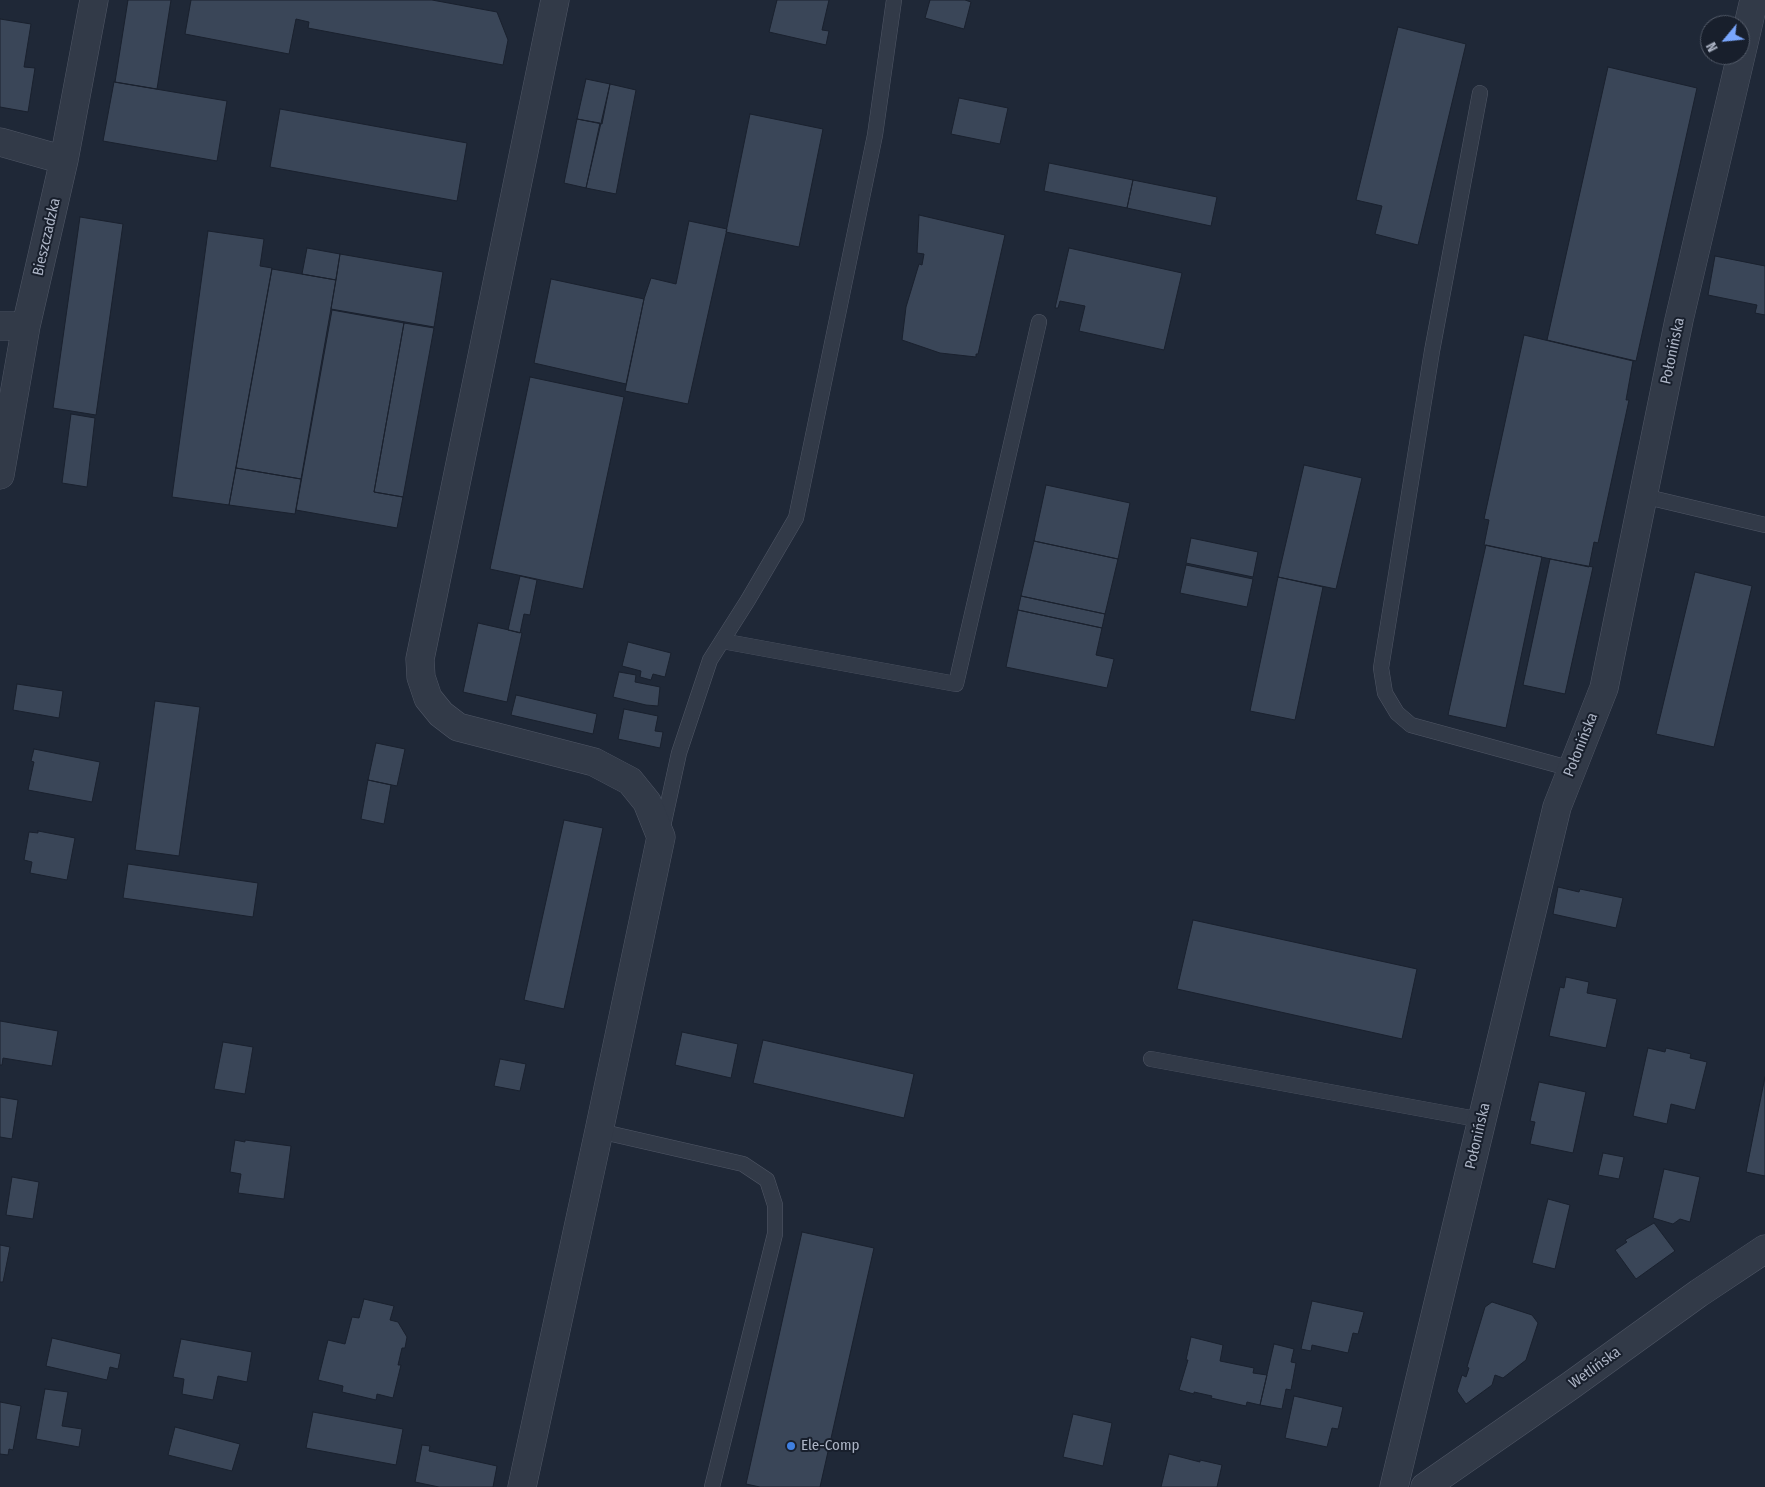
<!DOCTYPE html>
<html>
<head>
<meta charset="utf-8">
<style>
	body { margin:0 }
	#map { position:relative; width:1765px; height:1487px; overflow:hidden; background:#1f2837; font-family:"Fira Sans Condensed",sans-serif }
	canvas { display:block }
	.north { position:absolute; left:1700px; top:15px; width:50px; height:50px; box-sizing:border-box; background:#181f2c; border:1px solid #535b69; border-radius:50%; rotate:242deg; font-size:14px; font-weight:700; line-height:20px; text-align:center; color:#acb4c5 }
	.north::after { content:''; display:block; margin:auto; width:18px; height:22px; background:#79a6fd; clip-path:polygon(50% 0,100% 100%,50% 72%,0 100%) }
</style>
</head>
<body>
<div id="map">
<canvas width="1765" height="1487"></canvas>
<div class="north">N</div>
</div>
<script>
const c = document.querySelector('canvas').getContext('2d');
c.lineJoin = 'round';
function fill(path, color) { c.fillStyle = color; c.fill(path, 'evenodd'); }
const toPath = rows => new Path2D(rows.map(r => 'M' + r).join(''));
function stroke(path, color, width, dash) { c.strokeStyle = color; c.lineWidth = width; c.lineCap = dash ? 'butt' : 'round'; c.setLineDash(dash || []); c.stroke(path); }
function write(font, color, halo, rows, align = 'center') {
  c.font = font + ' "Fira Sans Condensed",sans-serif'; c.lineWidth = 4; c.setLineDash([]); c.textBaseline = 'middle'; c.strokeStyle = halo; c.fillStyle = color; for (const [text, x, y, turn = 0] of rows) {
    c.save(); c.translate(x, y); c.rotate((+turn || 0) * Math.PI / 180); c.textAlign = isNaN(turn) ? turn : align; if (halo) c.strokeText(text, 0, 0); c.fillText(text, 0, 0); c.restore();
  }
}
const building = toPath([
	[128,0,171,0,157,89,115,82,128,0],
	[191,0,432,0,497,12,508,40,503,65,308,28,309,22,296,19,289,54,185,34,191,0],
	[777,0,829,0,822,30,829,31,826,45,769,32,777,0],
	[930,0,965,0,971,2,964,29,925,18,930,0],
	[0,19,31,24,24,67,35,68,28,112,0,107,0,19],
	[1398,27,1466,44,1418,245,1375,234,1382,206,1356,200,1398,27],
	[1608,67,1697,88,1636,361,1547,340,1608,67],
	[586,79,610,84,602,124,577,119,586,79],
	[114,82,227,101,217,161,103,141,114,82],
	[610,84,636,90,616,194,586,188,610,84],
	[959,98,1008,108,1000,144,951,134,959,98],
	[280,109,467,143,457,201,270,167,280,109],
	[750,114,823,129,799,247,726,232,750,114],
	[577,119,600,123,586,188,564,183,577,119],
	[1049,163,1133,180,1127,208,1044,191,1049,163],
	[1133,180,1217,197,1211,226,1127,208,1133,180],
	[919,215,1005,235,978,354,976,354,976,357,940,353,902,340,906,307,919,264,922,265,924,254,917,253,919,215],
	[80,217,123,224,96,415,53,408,80,217],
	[689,221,727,229,688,404,625,391,644,299,651,278,676,284,689,221],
	[208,231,264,239,260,266,272,268,229,505,172,497,208,231],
	[307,248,340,254,336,280,302,274,307,248],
	[1069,248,1182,273,1164,350,1079,331,1085,306,1060,301,1058,308,1055,308,1069,248],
	[340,254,443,272,434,327,331,309,340,254],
	[1715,256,1765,266,1765,315,1755,313,1757,305,1708,295,1715,256],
	[272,269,336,280,301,479,236,468,272,269],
	[551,279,644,299,626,384,534,363,551,279],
	[332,310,404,323,374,492,403,497,397,528,296,510,332,310],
	[404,323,434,328,403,497,374,492,404,323],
	[1524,335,1633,361,1626,400,1629,400,1598,543,1594,542,1589,567,1484,545,1489,520,1484,519,1524,335],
	[530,377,624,397,583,589,490,569,530,377],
	[71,414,95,418,87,487,62,483,71,414],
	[1304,465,1362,478,1336,589,1278,577,1304,465],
	[236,468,301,479,295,514,229,505,236,468],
	[1046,485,1130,503,1118,559,1034,541,1046,485],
	[1191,538,1258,552,1253,577,1186,563,1191,538],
	[1034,541,1118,559,1105,614,1021,596,1034,541],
	[1486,545,1542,557,1506,728,1448,715,1486,545],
	[1550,559,1593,567,1565,694,1523,685,1550,559],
	[1186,565,1253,579,1247,607,1180,593,1186,565],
	[1695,572,1752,586,1714,747,1656,734,1695,572],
	[520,576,537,580,530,615,524,614,520,633,508,630,520,576],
	[1278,577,1323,587,1295,720,1250,711,1278,577],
	[1021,596,1105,614,1102,628,1018,610,1021,596],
	[1018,610,1102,628,1096,655,1114,659,1107,688,1006,667,1018,610],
	[478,623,522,633,507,702,463,692,478,623],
	[628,642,671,653,665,677,653,674,651,680,640,677,641,671,622,666,628,642],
	[619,672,636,675,635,682,660,687,658,706,646,705,613,697,619,672],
	[17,684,63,691,59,718,13,710,17,684],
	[516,695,597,714,593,734,511,715,516,695],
	[155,701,200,707,179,856,135,850,155,701],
	[624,709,658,716,655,731,663,732,660,748,618,739,624,709],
	[376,743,405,749,397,786,368,780,376,743],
	[34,749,100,762,92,802,28,790,34,762,31,761,34,749],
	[368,780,391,785,384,824,361,819,368,780],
	[564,820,603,828,564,1009,524,1000,564,820],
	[38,831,75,838,67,880,30,873,32,862,24,860,29,832,38,833,38,831],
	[128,864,258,883,253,917,123,898,128,864],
	[1558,887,1579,892,1580,889,1623,898,1616,928,1553,914,1558,887],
	[1193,920,1417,969,1402,1039,1177,989,1193,920],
	[1566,977,1589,982,1587,993,1617,999,1606,1048,1549,1036,1560,987,1564,988,1566,977],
	[0,1021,58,1031,52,1066,3,1058,2,1065,0,1065,0,1021],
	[682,1032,738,1044,731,1078,675,1065,682,1032],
	[763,1040,914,1074,904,1118,753,1083,763,1040],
	[223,1042,253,1047,245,1094,214,1089,223,1042],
	[1648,1048,1665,1052,1666,1048,1691,1054,1690,1058,1707,1062,1695,1110,1671,1104,1667,1124,1633,1116,1648,1048],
	[500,1059,526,1064,520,1091,494,1086,500,1059],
	[1765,1077,1765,1176,1746,1172,1765,1077],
	[1539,1082,1586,1092,1573,1153,1530,1144,1535,1122,1530,1121,1539,1082],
	[0,1097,18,1100,12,1139,0,1137,0,1097],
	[235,1140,245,1142,245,1140,291,1146,284,1199,238,1193,241,1174,230,1172,235,1140],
	[1603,1153,1624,1157,1619,1179,1598,1175,1603,1153],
	[1664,1169,1700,1177,1690,1222,1680,1219,1673,1224,1653,1218,1664,1169],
	[12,1177,39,1182,33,1219,6,1215,12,1177],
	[1548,1199,1570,1205,1555,1269,1532,1263,1548,1199],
	[1654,1223,1675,1251,1636,1279,1615,1250,1627,1242,1625,1240,1654,1223],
	[802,1232,874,1248,820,1487,760,1487,746,1484,802,1232],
	[0,1245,10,1247,3,1282,0,1282,0,1245],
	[364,1299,394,1306,390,1320,398,1322,407,1337,405,1348,402,1348,398,1365,401,1365,393,1398,377,1394,376,1400,342,1392,343,1386,318,1380,328,1340,345,1344,352,1317,359,1318,364,1299],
	[1312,1301,1364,1312,1358,1334,1353,1333,1348,1353,1312,1345,1311,1351,1301,1349,1312,1301],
	[1492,1302,1532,1315,1538,1323,1526,1360,1503,1378,1495,1375,1492,1385,1466,1404,1457,1391,1462,1375,1466,1377,1469,1368,1467,1367,1485,1307,1492,1302],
	[1191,1337,1223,1345,1220,1361,1254,1368,1253,1373,1267,1375,1260,1405,1247,1402,1246,1406,1211,1398,1212,1396,1194,1392,1194,1394,1179,1390,1188,1360,1186,1360,1191,1337],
	[52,1338,121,1354,118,1369,110,1367,107,1380,46,1366,52,1338],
	[181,1339,252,1352,247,1382,218,1376,213,1400,182,1394,184,1379,173,1377,181,1339],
	[1274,1344,1294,1349,1291,1362,1296,1363,1291,1390,1286,1389,1282,1409,1260,1405,1274,1344],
	[45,1389,68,1392,62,1426,82,1429,79,1447,36,1439,45,1389],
	[1294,1396,1343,1407,1338,1429,1332,1428,1327,1447,1285,1438,1294,1396],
	[0,1402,21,1406,13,1450,9,1449,8,1455,0,1454,0,1402],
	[313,1412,403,1429,396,1465,306,1448,313,1412],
	[1073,1414,1112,1423,1103,1466,1063,1457,1073,1414],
	[175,1427,240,1444,232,1471,168,1455,175,1427],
	[422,1445,430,1446,429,1451,497,1466,493,1487,439,1487,415,1482,422,1445],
	[1169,1454,1200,1462,1200,1460,1222,1465,1217,1487,1161,1487,1169,1454]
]);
fill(building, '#3a4658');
stroke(building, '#1a212e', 1);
const service = toPath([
	[1480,93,1432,351,1381,668,1385,693,1397,713,1411,725,1572,769],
	[1643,496,1765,525],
	[722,641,956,684,1039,322],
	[662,831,679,753,710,660,748,600,796,518,875,135,894,0],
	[1151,1059,1482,1120],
	[599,1131,743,1164,767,1180,775,1205,775,1234,712,1487]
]);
const minor = toPath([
	[0,142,64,160],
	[0,326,26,326],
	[0,475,26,326,64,160,94,0],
	[522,1487,599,1131,661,837,647,802,630,781,594,762,458,727,441,714,428,698,421,677,420,659,555,0],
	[1394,1487,1557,807,1604,688,1679,320,1754,0],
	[1425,1487,1570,1386,1699,1293,1765,1249]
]);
stroke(service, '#505766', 16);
stroke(minor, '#505766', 29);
stroke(service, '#323a48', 15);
stroke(minor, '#323a48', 28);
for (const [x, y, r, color] of [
	[791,1446,5,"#3f7fe0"]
]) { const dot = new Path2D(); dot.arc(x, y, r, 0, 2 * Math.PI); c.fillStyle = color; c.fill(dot); stroke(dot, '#181f2c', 2); }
write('15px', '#acb4c5', '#181f2c', [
	["Bieszczadzka",47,237,-77],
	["Połonińska",1673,351,-78],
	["Połonińska",1581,745,-68],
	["Połonińska",1478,1136,-77],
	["Wetlińska",1595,1368,-36]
]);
write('15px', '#acb4c5', '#181f2c', [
	["Ele-Comp",801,1446]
], 'left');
</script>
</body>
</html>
